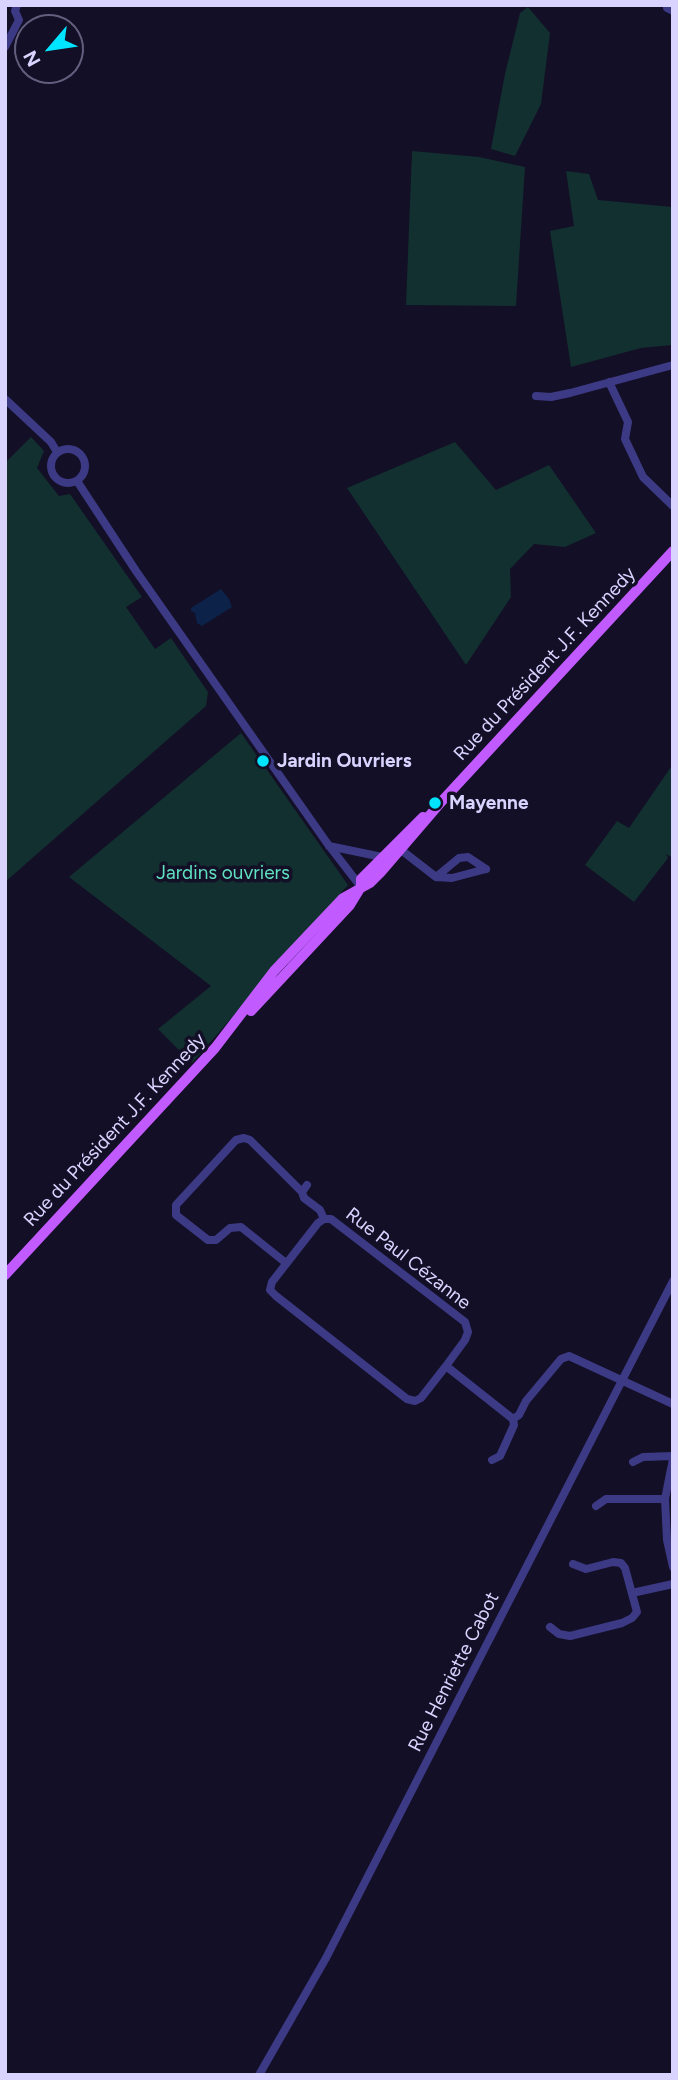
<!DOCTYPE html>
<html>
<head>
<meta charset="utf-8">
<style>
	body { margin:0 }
	#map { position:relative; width:678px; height:2080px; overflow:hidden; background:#130f26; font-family:Figtree,sans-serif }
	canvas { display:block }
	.frame { position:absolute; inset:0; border:7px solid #d9d4ff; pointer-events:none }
	.north { position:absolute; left:14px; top:14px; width:70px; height:70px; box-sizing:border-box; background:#130f26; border:2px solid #625e7d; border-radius:50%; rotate:241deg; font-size:19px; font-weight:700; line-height:28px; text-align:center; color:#d9d4ff }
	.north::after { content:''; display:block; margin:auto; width:24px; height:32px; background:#00e5ff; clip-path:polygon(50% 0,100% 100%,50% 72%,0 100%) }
</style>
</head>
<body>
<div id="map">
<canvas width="678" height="2080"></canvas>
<div class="frame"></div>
<div class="north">N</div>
</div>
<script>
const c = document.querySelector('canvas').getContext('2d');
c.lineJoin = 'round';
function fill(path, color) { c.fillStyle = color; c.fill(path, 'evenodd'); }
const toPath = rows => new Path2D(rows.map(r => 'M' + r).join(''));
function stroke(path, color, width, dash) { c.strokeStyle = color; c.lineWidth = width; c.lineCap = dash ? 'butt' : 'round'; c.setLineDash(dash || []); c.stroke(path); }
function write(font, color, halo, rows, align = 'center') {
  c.font = font + ' Figtree,sans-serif'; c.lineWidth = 7; c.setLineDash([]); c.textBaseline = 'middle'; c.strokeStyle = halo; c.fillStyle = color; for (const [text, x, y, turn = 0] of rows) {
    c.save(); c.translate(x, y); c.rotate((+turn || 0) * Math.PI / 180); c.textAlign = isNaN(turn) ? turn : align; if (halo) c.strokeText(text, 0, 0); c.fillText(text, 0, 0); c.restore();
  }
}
fill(toPath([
	[528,7,550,33,541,104,515,156,491,149,505,74,520,13],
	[412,151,479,157,525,167,516,306,406,305],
	[566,171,589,174,598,200,673,207,673,345,641,348,571,367,550,231,574,226],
	[31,437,44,451,37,468,59,496,70,494,142,597,126,607,155,649,171,638,208,692,206,706,5,882,5,463],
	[455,442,496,490,549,465,596,533,565,547,534,544,510,569,511,597,466,665,347,488],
	[241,733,348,885,192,1063,158,1029,211,986,69,877],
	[673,764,673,858,666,854,668,858,634,902,585,865,617,821,629,828]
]), '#12302f');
fill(toPath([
	[221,589,229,599,232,607,202,626,197,623,195,613,191,611,191,608]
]), '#0c2248');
stroke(toPath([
	[668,5,667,8,673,11],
	[5,47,19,20,15,11,17,5],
	[609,382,628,422,625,439,643,477,673,506],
	[536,396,551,397,570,393,673,365],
	[5,399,51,442,57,452],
	'51 466a17 17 0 1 1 34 0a17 17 0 1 1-34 0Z',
	[77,481,136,571,327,843,361,887],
	[329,846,382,857],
	[396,846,436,877,452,878,486,869],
	[436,877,459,858,468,857,486,869],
	[307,1185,302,1192,304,1198,320,1210,324,1219],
	[286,1263,241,1227,230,1228,216,1240,208,1240,176,1215,176,1205,236,1140,244,1138,250,1140,302,1192],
	[446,1366,465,1340,468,1332,465,1322,331,1219,324,1219,318,1223,272,1282,270,1290,276,1296,407,1399,415,1401,421,1398,446,1366,513,1419,519,1415,526,1401,561,1359,569,1356,673,1404],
	[673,1459,665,1499,667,1540,673,1567],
	[492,1460,500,1456,514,1425,513,1419],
	[633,1462,643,1457,673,1456],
	[596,1506,606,1499,665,1499],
	[632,1593,673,1584],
	[550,1627,559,1634,570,1636,622,1623,632,1618,637,1612,625,1568,621,1563,613,1562,586,1569,573,1564],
	[259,2075,326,1958,673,1281]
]), '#3d3a85', 8);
stroke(toPath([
	[251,1011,350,905,361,887,361,879,423,817],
	[5,1275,215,1048,274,971,343,898,370,883,381,872,442,801,673,551]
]), '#c25bff', 10);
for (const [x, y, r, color] of [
	[263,761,7,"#00e5ff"],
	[435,803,7,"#00e5ff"]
]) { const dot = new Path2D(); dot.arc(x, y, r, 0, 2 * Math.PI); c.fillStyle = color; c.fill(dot); stroke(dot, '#130f26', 2.5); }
write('19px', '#d9d4ff', '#130f26', [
	["Rue du Président J.F. Kennedy",545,664,-47],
	["Rue du Président J.F. Kennedy",115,1130,-47],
	["Rue Paul Cézanne",408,1259,38],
	["Rue Henriette Cabot",454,1672,-63]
]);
write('bold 19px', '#d9d4ff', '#130f26', [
	["Jardin Ouvriers",277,761],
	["Mayenne",449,803]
], 'left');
write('19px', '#5fe0c0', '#130f26', [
	["Jardins ouvriers",223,873]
]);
</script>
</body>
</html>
